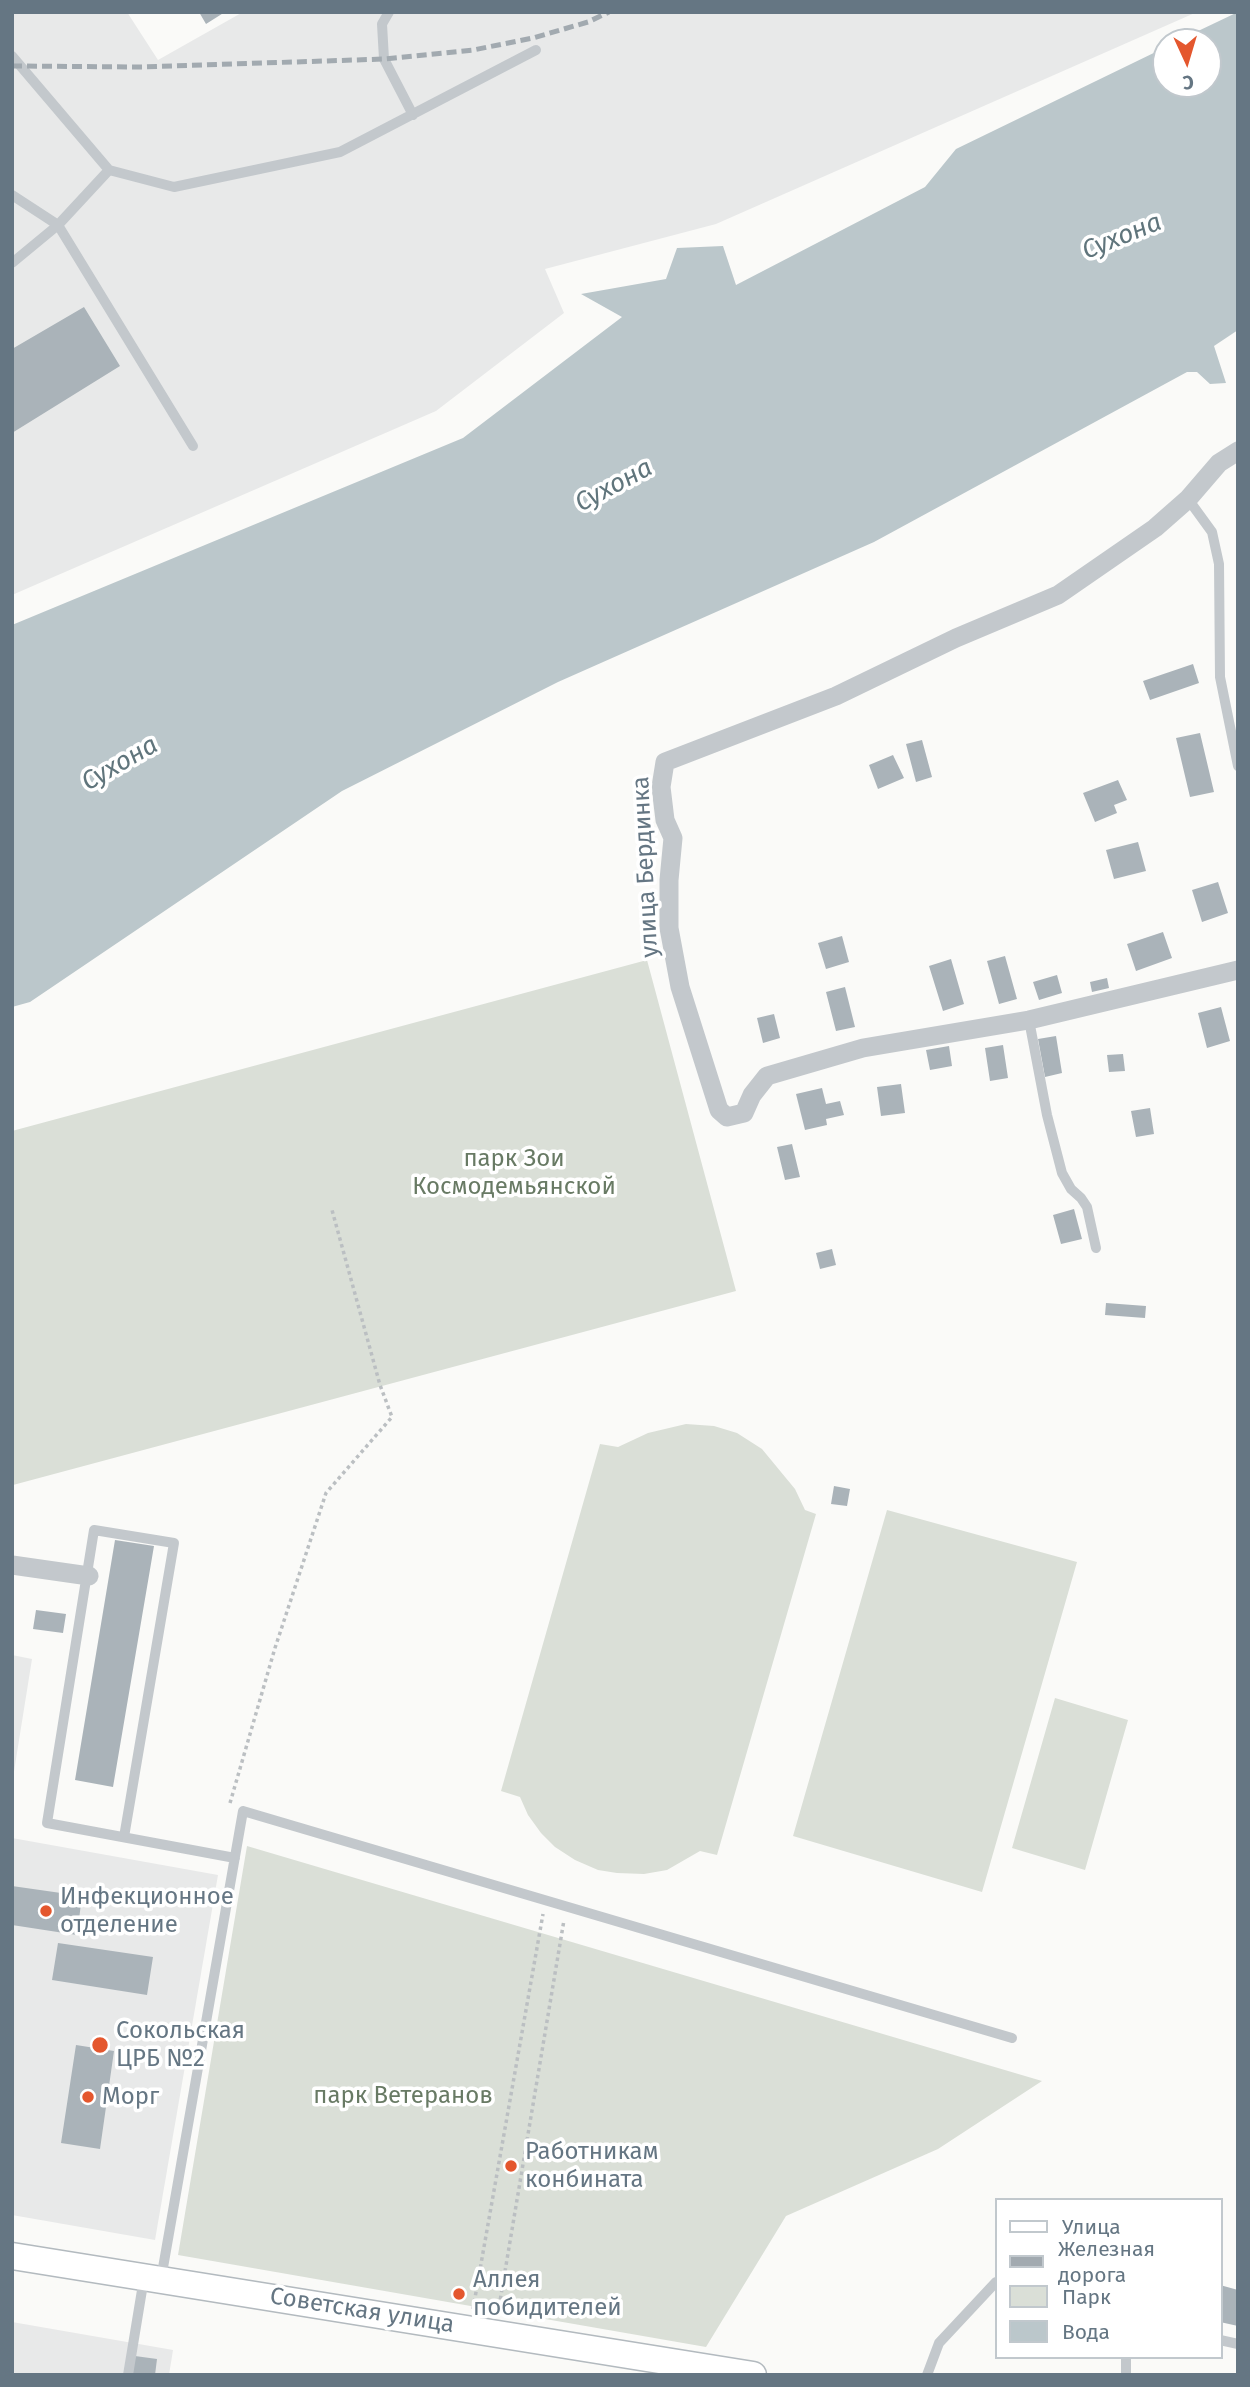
<!DOCTYPE html>
<html>
<head>
<meta charset="utf-8">
<style>
	body { margin:0 }
	#map { position:relative; width:1250px; height:2387px; overflow:hidden; background:#fafaf8; font-family:"Fira Sans",sans-serif }
	canvas { display:block }
	.frame { position:absolute; inset:0; border:14px solid #657683; pointer-events:none }
	.legend { position:absolute; left:995px; top:2198px; width:228px; height:161px; box-sizing:border-box; background:#fff; border:2px solid #c1c8cd; margin:0; padding:9px 12px; list-style:none; font-size:21px; color:#657683 }
	.legend li { display:flex; align-items:center; gap:14px; height:35px }
	.legend b { width:35px; border:2px solid #c1c8cd }
	.north { position:absolute; left:1152px; top:28px; width:70px; height:70px; box-sizing:border-box; background:#fff; border:2px solid #c1c8cd; border-radius:50%; rotate:176deg; font-size:19px; font-weight:700; line-height:28px; text-align:center; color:#657683 }
	.north::after { content:''; display:block; margin:auto; width:24px; height:32px; background:#e4572e; clip-path:polygon(50% 0,100% 100%,50% 72%,0 100%) }
</style>
</head>
<body>
<div id="map">
<canvas width="1250" height="2387"></canvas>
<div class="frame"></div>
<ul class="legend">
<li><b style="height:9px;background:#fff"></b>Улица</li>
<li><b style="height:9px;background:#a2aab0"></b>Железная дорога</li>
<li><b style="height:19px;background:#dadfd7"></b>Парк</li>
<li><b style="height:19px;background:#bbc7cb"></b>Вода</li>
</ul>
<div class="north">С</div>
</div>
<script>
const c = document.querySelector('canvas').getContext('2d');
c.lineJoin = 'round';
function fill(path, color) { c.fillStyle = color; c.fill(path, 'evenodd'); }
const toPath = rows => new Path2D(rows.map(r => 'M' + r).join(''));
function stroke(path, color, width, dash) { c.strokeStyle = color; c.lineWidth = width; c.lineCap = dash ? 'butt' : 'round'; c.setLineDash(dash || []); c.stroke(path); }
function write(font, color, halo, rows, align = 'center') {
  c.font = font + ' "Fira Sans",sans-serif'; c.lineWidth = 7; c.setLineDash([]); c.textBaseline = 'middle'; c.strokeStyle = halo; c.fillStyle = color; for (const [text, x, y, turn = 0] of rows) {
    c.save(); c.translate(x, y); c.rotate((+turn || 0) * Math.PI / 180); c.textAlign = isNaN(turn) ? turn : align; if (halo) c.strokeText(text, 0, 0); c.fillText(text, 0, 0); c.restore();
  }
}
fill(toPath([
	[12,12,127,12,158,60,243,12,1197,12,716,224,545,269,564,313,436,411,12,595],
	[12,1655,32,1659,12,1784],
	[12,1838,218,1875,155,2240,12,2215],
	[12,2322,173,2350,169,2375,12,2375]
]), '#e8e9e9');
fill(toPath([
	[647,960,736,1291,13,1485,12,1131],
	[686,1424,714,1426,737,1433,762,1449,795,1489,805,1510,816,1514,717,1855,700,1851,667,1870,644,1874,617,1873,598,1870,575,1860,555,1847,541,1833,528,1815,520,1797,501,1791,600,1444,618,1447,648,1433],
	[887,1510,1077,1562,982,1892,793,1836],
	[1055,1698,1128,1720,1085,1870,1012,1848],
	[247,1846,1042,2081,938,2149,786,2216,706,2347,178,2255]
]), '#dadfd7');
fill(toPath([
	[1238,12,1238,330,1214,346,1226,383,1210,384,1197,372,1187,372,874,542,558,682,342,791,30,1002,12,1007,12,625,463,438,622,317,581,294,666,279,677,248,723,246,736,285,925,187,956,149,1166,47,1166,84,1208,84,1208,42,1175,42]
]), '#bbc7cb');
fill(toPath([
	[199,12,225,12,206,24],
	[84,307,120,366,12,433,12,349],
	[1193,664,1199,683,1150,700,1143,681],
	[1200,733,1214,792,1190,797,1176,738],
	[922,740,932,777,916,782,906,744],
	[893,755,904,778,878,789,869,765],
	[1118,780,1127,800,1114,805,1117,813,1095,822,1083,793],
	[1138,842,1146,871,1114,879,1106,850],
	[1218,882,1228,913,1202,922,1192,890],
	[1163,932,1172,958,1136,971,1127,944],
	[842,936,849,962,826,969,818,943],
	[1005,956,1017,999,999,1004,987,961],
	[951,959,964,1004,943,1011,929,966],
	[1057,975,1062,993,1039,1000,1033,982],
	[1107,978,1109,988,1092,992,1090,982],
	[845,987,855,1027,836,1031,826,992],
	[1221,1007,1230,1041,1207,1048,1198,1013],
	[774,1014,780,1038,763,1043,757,1018],
	[1056,1036,1062,1073,1045,1077,1038,1039],
	[1003,1045,1008,1078,990,1081,985,1048],
	[949,1046,952,1066,930,1070,926,1050],
	[1123,1054,1125,1071,1109,1072,1107,1055],
	[901,1084,905,1113,881,1116,877,1087],
	[822,1088,826,1104,840,1101,844,1115,826,1119,827,1125,805,1130,796,1094],
	[1150,1108,1154,1134,1136,1137,1131,1111],
	[792,1144,800,1177,785,1180,777,1147],
	[1074,1209,1082,1239,1061,1244,1053,1215],
	[832,1249,836,1265,820,1269,816,1253],
	[1106,1303,1146,1306,1145,1318,1105,1315],
	[834,1486,850,1489,847,1506,831,1504],
	[115,1540,154,1546,113,1787,75,1780],
	[36,1610,66,1614,63,1633,33,1629],
	[12,1886,82,1896,77,1935,12,1925],
	[58,1943,153,1957,147,1995,52,1980],
	[76,2045,114,2051,100,2149,61,2143],
	[1220,2285,1238,2290,1238,2326,1220,2322],
	[135,2356,157,2359,155,2375,132,2375]
]), '#aab3b9');
const secondary = toPath([
	[12,2256,753,2375]
]);
stroke(secondary, '#b3babf', 29);
stroke(toPath([
	[230,1803,275,1648,326,1493,392,1417,380,1385,332,1210],
	[473,2309,543,1914],
	[498,2313,564,1920]
]), '#bbbfc2', 3.5, [3.5, 3.5]);
stroke(toPath([
	[389,12,382,24,384,59,413,115],
	[12,56,109,170,174,187,340,152,536,50],
	[12,195,58,225,193,446],
	[12,263,58,225,109,170],
	[1188,499,1212,532,1219,564,1220,677,1238,766],
	[1029,1020,1047,1115,1062,1173,1071,1189,1081,1198,1087,1207,1096,1248],
	[124,1837,174,1543,94,1530,47,1823,235,1858],
	[161,2279,243,1811,1012,2038],
	[1220,2340,1238,2344],
	[128,2375,144,2278],
	[927,2375,939,2343,996,2282],
	[1126,2375,1126,2357]
]), '#c3c8cc', 10);
stroke(toPath([
	[1238,451,1219,463,1188,499,1155,528,1058,595,956,638,836,696,665,762,661,787,665,820,673,838,669,880,669,928,680,987,719,1110,727,1117,744,1113,752,1095,767,1076,863,1048,1029,1020,1238,970],
	[12,1565,89,1576]
]), '#c3c8cc', 19);
stroke(secondary, '#fff', 26);
stroke(toPath([
	[12,66,142,67,384,59,473,50,533,38,588,22,609,12]
]), '#a2aab0', 5, [10, 5]);
for (const [x, y, r, color] of [
	[46,1911,7,"#e4572e"],
	[100,2045,9,"#e4572e"],
	[88,2097,7,"#e4572e"],
	[511,2166,7,"#e4572e"],
	[459,2294,7,"#e4572e"]
]) { const dot = new Path2D(); dot.arc(x, y, r, 0, 2 * Math.PI); c.fillStyle = color; c.fill(dot); stroke(dot, '#fff', 2.5); }
write('24px', '#657683', '#fff', [
	["улица Бердинка",646,867,-93],
	["Советская улица",362,2311,9]
]);
write('24px', '#687a64', '#fff', [
	["парк Зои",514,1159],
	["Космодемьянской",514,1187],
	["парк Ветеранов",403,2096]
]);
write('24px', '#657683', '#fff', [
	["Инфекционное",60,1897],
	["отделение",60,1925],
	["Сокольская",116,2031],
	["ЦРБ №2",116,2059],
	["Морг",102,2097],
	["Работникам",525,2152],
	["конбината",525,2180],
	["Аллея",473,2280],
	["побидителей",473,2308]
], 'left');
write('italic 26px', '#60757c', '#fff', [
	["Сухона",1122,237,-22],
	["Сухона",614,486,-28],
	["Сухона",120,764,-30]
]);
</script>
</body>
</html>
